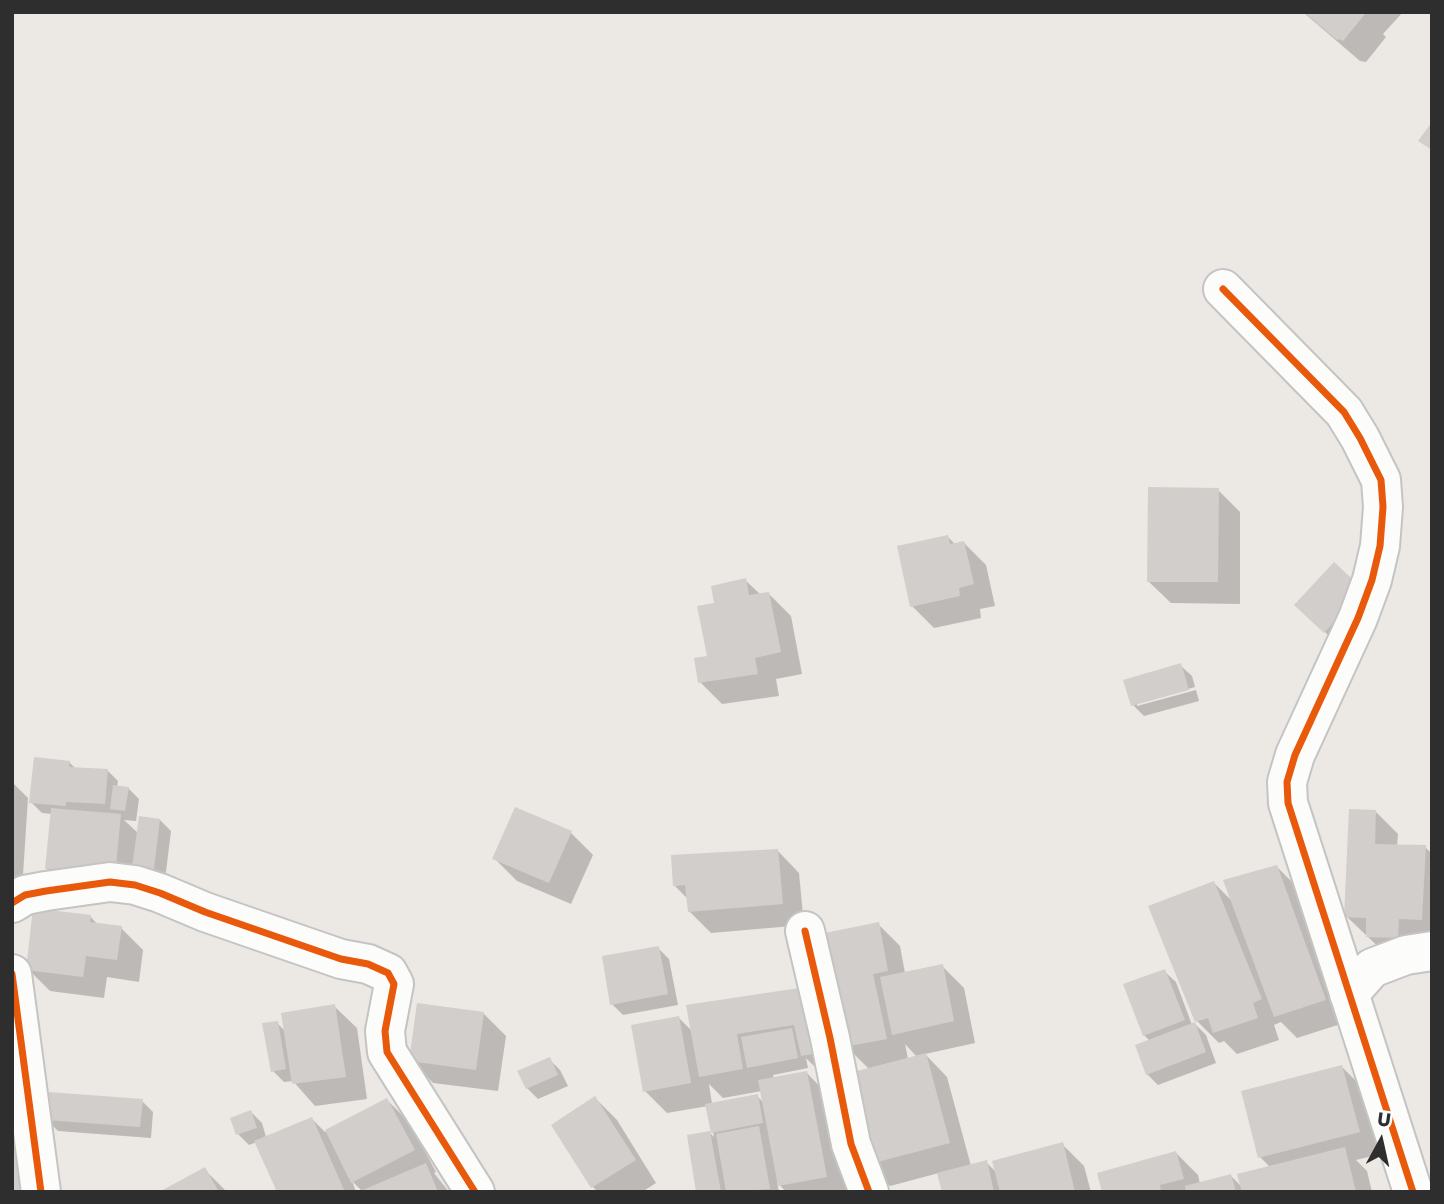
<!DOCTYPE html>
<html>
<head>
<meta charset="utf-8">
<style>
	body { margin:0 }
	#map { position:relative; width:1444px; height:1204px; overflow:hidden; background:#ece8e4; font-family:Poppins,sans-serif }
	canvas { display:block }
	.frame { position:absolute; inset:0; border:14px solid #2e2e2e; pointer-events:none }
	.north { position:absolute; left:1346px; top:1106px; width:70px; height:70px; -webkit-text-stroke:5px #fff; paint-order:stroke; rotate:8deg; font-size:19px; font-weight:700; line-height:28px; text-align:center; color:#2e2e2e }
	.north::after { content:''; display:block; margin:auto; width:24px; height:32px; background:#2e2e2e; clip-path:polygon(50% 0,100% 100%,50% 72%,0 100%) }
</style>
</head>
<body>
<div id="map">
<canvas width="1444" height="1204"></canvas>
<div class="frame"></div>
<div class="north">U</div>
</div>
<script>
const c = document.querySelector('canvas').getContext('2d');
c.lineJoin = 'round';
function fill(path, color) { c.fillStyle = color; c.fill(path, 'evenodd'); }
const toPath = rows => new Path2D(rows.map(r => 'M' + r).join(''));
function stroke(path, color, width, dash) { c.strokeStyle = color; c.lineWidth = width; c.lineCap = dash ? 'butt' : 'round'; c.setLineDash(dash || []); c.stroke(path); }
fill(toPath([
	[1303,12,1403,12,1383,34,1386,37,1366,62,1360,61],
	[1218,490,1240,512,1240,604,1171,603,1148,581],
	[948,537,955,544,964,543,986,565,995,606,980,609,981,618,934,628,912,606],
	[745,580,761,595,769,594,791,616,802,674,776,679,779,696,722,704,700,682,709,658,716,604],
	[1362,590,1336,642,1307,616],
	[1180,665,1192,676,1195,687,1137,703,1137,706,1196,690,1199,701,1144,716,1133,705],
	[69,762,76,769,107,770,118,781,117,787,128,788,139,799,136,821,124,820,139,834,160,820,171,831,164,888,69,891,47,869,52,814,42,813,31,802],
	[12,782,28,798,21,906,12,905],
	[1376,812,1398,834,1397,846,1425,847,1432,854,1432,941,1390,958,1346,916],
	[571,833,593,855,571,904,517,881,495,859],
	[777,850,799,873,804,925,711,933,689,911,688,899,675,886],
	[1277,867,1299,889,1347,1022,1297,1038,1281,1022,1274,1025,1279,1040,1237,1054,1224,1041,1219,1043,1197,1021,1214,883,1233,902],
	[90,916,98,925,121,928,143,950,139,982,107,977,104,998,50,991,28,969],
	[878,924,900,946,905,973,942,966,964,988,975,1043,925,1054,947,1077,971,1166,986,1162,997,1173,1062,1144,1084,1166,1091,1192,944,1192,939,1173,890,1186,868,1164,869,1069,846,1046],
	[905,1044,917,1057,908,1059],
	[658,948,669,959,678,1005,623,1015,612,1004],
	[1164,971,1176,982,1192,1025,1195,1024,1206,1035,1216,1063,1158,1085,1147,1074,1150,1041,1144,1035],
	[805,989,825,1077,806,1058,808,1068,773,1075,774,1079,806,1072,828,1095,847,1192,786,1192,777,1182,779,1192,698,1192,710,1133,714,1137,708,1106,667,1113,645,1091,679,1018,693,1032],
	[709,1084,723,1098,762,1091,764,1103,757,1096,712,1104],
	[334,1006,357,1028,367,1099,315,1106,293,1081,284,1082,273,1071,277,1023,285,1031],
	[484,1014,506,1036,498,1091,433,1083,411,1060],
	[549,1059,560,1070,568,1086,538,1099,527,1088],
	[1342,1067,1364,1089,1381,1154,1356,1160,1367,1171,1372,1192,1104,1192,1176,1153,1198,1175,1200,1184,1231,1176,1243,1188,1270,1167,1260,1157],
	[595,1098,617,1120,656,1183,642,1192,598,1192,593,1187],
	[387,1100,409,1122,436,1172,434,1173,449,1192,363,1192,352,1181,356,1192,279,1192,257,1142,249,1145,238,1134,251,1112,262,1123,266,1137,312,1119,325,1132],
	[142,1101,153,1112,151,1138,58,1131,47,1120],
	[204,1169,227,1192,162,1192]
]), '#0003');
fill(toPath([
	[1304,12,1363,12,1365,14,1343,41,1339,39,1337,40],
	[1432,122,1432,150,1418,141],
	[1148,487,1219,488,1218,582,1147,582],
	[948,535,950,544,964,541,974,584,959,588,960,596,910,607,897,546],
	[1334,562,1363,589,1324,633,1294,605],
	[746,578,749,595,769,592,781,652,755,658,758,674,698,683,694,658,707,656,697,606,714,603,711,586],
	[1181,663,1189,690,1131,706,1123,680],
	[34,757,70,761,69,767,108,769,105,804,66,802,66,806,29,803],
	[113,785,129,787,125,811,110,809],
	[515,807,572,831,549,883,492,859],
	[51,808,121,814,115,876,45,869],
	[1349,809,1376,810,1375,844,1426,845,1422,920,1399,919,1398,938,1366,937,1366,918,1344,917],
	[139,816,160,819,153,877,131,875],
	[778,849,783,904,688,912,685,885,673,886,671,855],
	[1277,865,1326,1000,1274,1017,1223,880],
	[1214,881,1262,999,1253,1003,1258,1018,1213,1033,1208,1018,1195,1022,1206,1052,1146,1075,1135,1045,1195,1022,1148,906],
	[33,908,91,915,90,922,122,926,117,960,86,956,83,977,26,970],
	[879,922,888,971,873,974,887,1039,844,1047,820,934],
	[659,946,668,994,610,1005,602,956],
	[943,964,954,1021,892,1035,880,977],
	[1165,969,1185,1020,1143,1036,1123,984],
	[806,987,818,1053,801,1056,794,1025,737,1034,743,1069,699,1077,686,1005],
	[417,1003,484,1012,476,1070,409,1061],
	[335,1004,346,1077,292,1084,281,1013],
	[679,1016,691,1083,643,1092,631,1025],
	[278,1021,286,1069,271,1072,262,1023],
	[792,1028,798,1058,747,1068,741,1037],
	[926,1053,950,1143,866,1165,842,1075],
	[550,1057,558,1075,526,1089,517,1071],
	[1342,1065,1360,1132,1258,1158,1241,1091],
	[807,1071,827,1177,778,1186,758,1080],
	[48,1092,143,1099,140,1127,46,1120],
	[758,1094,763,1123,711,1133,705,1104],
	[595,1096,636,1160,591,1188,551,1125],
	[387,1098,415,1150,351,1183,325,1130],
	[251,1110,257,1128,236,1135,230,1118],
	[312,1117,345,1192,277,1192,254,1141],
	[759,1126,770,1189,726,1192,716,1134],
	[710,1131,721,1192,696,1192,687,1135],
	[20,1140,30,1192,12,1192,12,1141],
	[1063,1142,1075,1192,1000,1192,992,1161],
	[1345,1147,1356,1192,1242,1192,1237,1174],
	[1176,1151,1184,1179,1160,1185,1161,1192,1102,1192,1097,1173],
	[987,1160,994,1192,942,1192,937,1173],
	[426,1163,438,1192,358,1192],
	[205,1167,219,1192,159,1192],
	[1231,1174,1236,1192,1186,1192,1185,1186]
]), '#d1cecb');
const minor = toPath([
	[1223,289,1344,412,1360,438,1381,480,1383,507,1380,546,1372,580,1358,618,1295,755,1287,782,1288,803,1413,1192],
	[12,903,25,895,46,891,110,882,135,885,160,893,205,912,341,959,368,964,388,973,394,984,385,1031,387,1052,475,1192],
	[805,931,830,1038,851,1144,869,1192],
	[12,974,41,1192],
	[1349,994,1372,968,1406,955,1432,951]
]);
stroke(minor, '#c5c4c5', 42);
stroke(minor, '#fcfcfb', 38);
stroke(toPath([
	[1223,289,1344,412,1360,438,1381,480,1383,507,1380,546,1372,580,1358,618,1295,755,1287,782,1288,803,1413,1192],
	[12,903,25,895,46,891,110,882,135,885,160,893,205,912,341,959,368,964,388,973,394,984,385,1031,387,1052,475,1192],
	[805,931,830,1038,851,1144,869,1192],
	[12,974,41,1192]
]), '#e8590c', 7);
</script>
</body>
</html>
